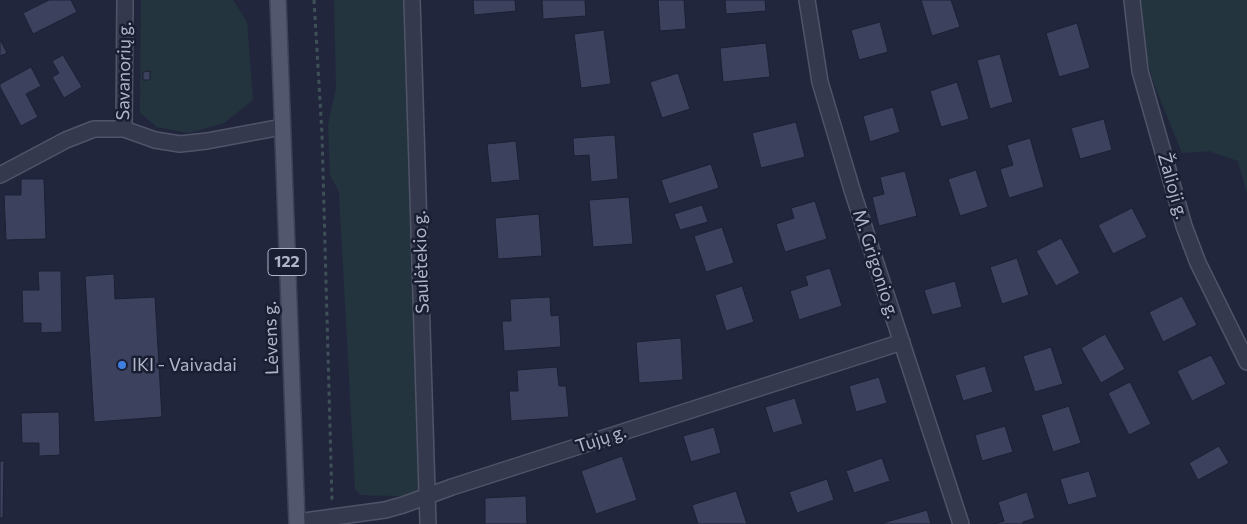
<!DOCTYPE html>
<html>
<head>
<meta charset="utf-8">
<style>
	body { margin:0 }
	canvas { display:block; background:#21263d }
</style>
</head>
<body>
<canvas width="1247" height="524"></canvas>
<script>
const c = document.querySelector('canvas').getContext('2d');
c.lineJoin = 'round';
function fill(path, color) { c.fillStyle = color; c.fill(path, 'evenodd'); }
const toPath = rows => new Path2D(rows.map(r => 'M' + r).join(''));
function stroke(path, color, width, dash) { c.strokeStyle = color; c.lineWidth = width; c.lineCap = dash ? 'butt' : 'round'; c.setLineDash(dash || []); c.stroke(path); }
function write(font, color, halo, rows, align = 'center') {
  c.font = font + ' Commissioner,sans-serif'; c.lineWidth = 5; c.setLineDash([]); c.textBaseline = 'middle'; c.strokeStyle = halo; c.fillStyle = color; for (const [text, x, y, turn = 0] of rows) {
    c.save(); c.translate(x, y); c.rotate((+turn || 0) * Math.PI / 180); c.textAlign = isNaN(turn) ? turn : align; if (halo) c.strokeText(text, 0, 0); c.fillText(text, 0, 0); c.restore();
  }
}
fill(toPath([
	[141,0,233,0,247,22,253,100,224,123,189,133,157,127,140,113],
	[334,0,412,0,427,497,361,495,355,489,339,192,330,175,328,125,336,88],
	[1139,0,1247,0,1247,194,1238,161,1209,151,1182,153,1154,84,1142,44]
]), '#23343e');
const building = toPath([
	[49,0,71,0,77,12,33,34,23,13,49,0],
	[473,0,515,0,516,11,474,15,473,0],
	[542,0,585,0,586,16,543,19,542,0],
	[658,0,684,0,686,29,660,31,658,0],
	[725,0,765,0,766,11,726,14,725,0],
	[921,0,951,0,960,27,932,36,921,0],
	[880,22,888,52,859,60,851,30,880,22],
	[1077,23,1090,68,1059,77,1046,33,1077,23],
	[604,30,611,84,581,88,574,34,604,30],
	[0,39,7,53,0,56,0,39],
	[766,43,770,77,723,82,720,48,766,43],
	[1000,54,1013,102,990,109,977,60,1000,54],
	[63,55,82,87,64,98,52,77,59,73,52,61,63,55],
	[31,67,41,86,26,94,38,117,21,126,0,87,0,84,31,67],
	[150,71,150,80,143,80,143,72,150,71],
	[678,73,690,109,662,118,650,82,678,73],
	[957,82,969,119,941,127,930,91,957,82],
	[893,107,900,132,870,142,863,116,893,107],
	[1104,119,1112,150,1080,159,1071,128,1104,119],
	[796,122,805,157,761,168,752,133,796,122],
	[615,135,618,179,591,182,589,155,574,156,573,138,615,135],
	[1030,138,1044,187,1009,198,1000,169,1013,165,1007,145,1030,138],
	[516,141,520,180,491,183,487,144,516,141],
	[711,164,719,188,669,204,661,180,711,164],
	[976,170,988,207,960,216,948,179,976,170],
	[905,171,917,216,879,226,872,197,884,194,880,177,905,171],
	[21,179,44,179,46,239,6,240,4,195,21,195,21,179],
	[629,197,633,244,593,247,589,200,629,197],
	[815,201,827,239,785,252,776,224,794,218,791,208,815,201],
	[702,205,708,222,680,230,674,214,702,205],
	[1132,208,1147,237,1113,254,1098,225,1132,208],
	[539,214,542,256,498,259,495,218,539,214],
	[722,227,734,263,706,272,694,236,722,227],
	[1061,238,1080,273,1056,286,1036,251,1061,238],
	[1017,258,1029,295,1002,304,990,267,1017,258],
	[830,268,842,306,799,320,790,291,808,285,805,276,830,268],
	[38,271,61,271,62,332,41,333,41,323,23,323,22,290,39,290,38,271],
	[114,274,115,299,155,297,162,417,94,422,85,276,114,274],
	[955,281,962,307,932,315,924,290,955,281],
	[742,286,754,322,726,331,715,295,742,286],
	[1182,296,1197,325,1163,342,1149,312,1182,296],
	[550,297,551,316,559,315,561,347,504,351,502,321,511,321,510,299,550,297],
	[1105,334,1125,369,1101,383,1081,348,1105,334],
	[681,338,683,380,639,383,636,342,681,338],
	[1051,347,1063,384,1035,392,1023,356,1051,347],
	[1211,355,1226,384,1192,401,1177,371,1211,355],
	[985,366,993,392,963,401,955,375,985,366],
	[557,367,559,386,566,386,569,417,511,421,509,391,518,391,517,370,557,367],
	[879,377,887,403,856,412,849,386,879,377],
	[1130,382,1151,424,1129,435,1108,393,1130,382],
	[795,398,803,424,773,433,765,407,795,398],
	[1069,406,1081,443,1053,452,1041,415,1069,406],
	[59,412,60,455,39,456,39,443,22,443,21,413,59,412],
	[1005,426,1013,452,982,461,975,435,1005,426],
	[714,427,721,453,691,462,683,436,714,427],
	[1219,446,1229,463,1198,480,1189,463,1219,446],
	[622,456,637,500,596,514,581,471,622,456],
	[882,458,890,481,854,493,846,471,882,458],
	[0,461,4,461,3,518,0,518,0,461],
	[1089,471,1097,497,1068,505,1060,479,1089,471],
	[827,479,834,500,797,513,789,492,827,479],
	[736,491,747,524,698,524,692,505,736,491],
	[1027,492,1035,518,1023,522,1023,524,993,524,1004,521,998,502,1027,492],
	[526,496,527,524,485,524,485,498,526,496],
	[927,510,931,524,880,524,927,510]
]);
fill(building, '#3c425e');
stroke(building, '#1c2034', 1);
const minor = toPath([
	[412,0,428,524],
	[807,0,820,82,853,193,961,524],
	[1132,0,1140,71,1184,226,1198,263,1247,362],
	[124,129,155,140,180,144,207,141,282,127],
	[0,175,66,140,94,129,124,129,125,0],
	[297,522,385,510,403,505,452,487,902,342]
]);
const primary = toPath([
	[278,0,297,524]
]);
stroke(minor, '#505468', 18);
stroke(primary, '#3e4256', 18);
stroke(toPath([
	[314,0,322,134,332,501]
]), '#3e5058', 3, [4, 4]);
stroke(minor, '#35394d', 15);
stroke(primary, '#53576d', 15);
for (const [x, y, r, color] of [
	[122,365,5,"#3f7fe0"]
]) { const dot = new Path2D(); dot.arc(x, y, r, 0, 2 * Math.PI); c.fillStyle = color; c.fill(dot); stroke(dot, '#1a1e32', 2); }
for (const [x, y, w] of [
	[287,262,38]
]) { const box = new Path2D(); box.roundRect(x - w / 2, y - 13.5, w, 27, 4); c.fillStyle = '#1a1e32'; c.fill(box); stroke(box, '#b0b4c9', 1); }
write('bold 16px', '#b0b4c9', null, [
	["122",287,262]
]);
write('18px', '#b0b4c9', '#1a1e32', [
	["Savanorių g.",124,71,-89],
	["Žalioji g.",1173,186,74],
	["Saulėtekio g.",421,262,-92],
	["M. Grigonio g.",876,264,72],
	["Lėvens g.",271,338,-92],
	["Tujų g.",601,439,-18]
]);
write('18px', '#b0b4c9', '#1a1e32', [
	["IKI - Vaivadai",132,365]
], 'left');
</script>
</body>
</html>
